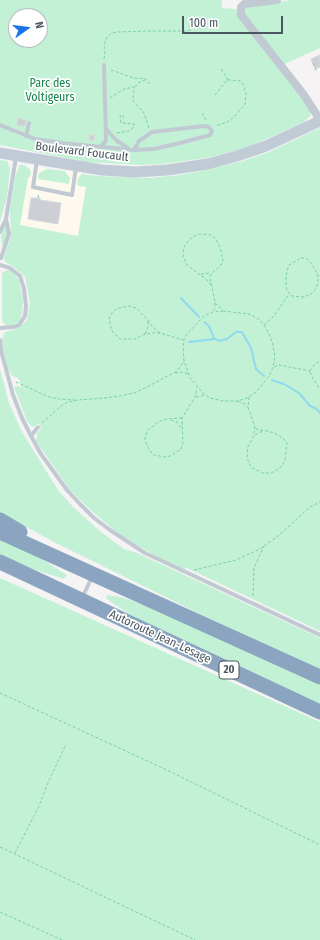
<!DOCTYPE html>
<html>
<head>
<meta charset="utf-8">
<style>
	body { margin:0 }
	#map { position:relative; width:320px; height:940px; overflow:hidden; background:#f5f3f3; font-family:"Fira Sans Condensed",sans-serif }
	canvas { display:block }
	.north { position:absolute; left:8px; top:8px; width:40px; height:40px; box-sizing:border-box; background:#fff; border:1px solid #b7bbc0; border-radius:50%; rotate:76deg; font-size:11px; font-weight:700; line-height:16px; text-align:center; color:#4a5661 }
	.north::after { content:''; display:block; margin:auto; width:14px; height:18px; background:#1a73e8; clip-path:polygon(50% 0,100% 100%,50% 72%,0 100%) }
	.scale { position:absolute; left:182px; top:16px; width:101px; height:18px; box-sizing:border-box; border:2px solid #4a5661; border-top:0; padding-left:5px; font-size:12px; line-height:14px; white-space:nowrap; color:#4a5661; -webkit-text-stroke:3px #fff; paint-order:stroke }
</style>
</head>
<body>
<div id="map">
<canvas width="320" height="940"></canvas>
<div class="north">N</div>
<div class="scale">100 m</div>
</div>
<script>
const c = document.querySelector('canvas').getContext('2d');
c.lineJoin = 'round';
function fill(path, color) { c.fillStyle = color; c.fill(path, 'evenodd'); }
const toPath = rows => new Path2D(rows.map(r => 'M' + r).join(''));
function stroke(path, color, width, dash) { c.strokeStyle = color; c.lineWidth = width; c.lineCap = dash ? 'butt' : 'round'; c.setLineDash(dash || []); c.stroke(path); }
function write(font, color, halo, rows, align = 'center') {
  c.font = font + ' "Fira Sans Condensed",sans-serif'; c.lineWidth = 3.5; c.setLineDash([]); c.textBaseline = 'middle'; c.strokeStyle = halo; c.fillStyle = color; for (const [text, x, y, turn = 0] of rows) {
    c.save(); c.translate(x, y); c.rotate((+turn || 0) * Math.PI / 180); c.textAlign = isNaN(turn) ? turn : align; if (halo) c.strokeText(text, 0, 0); c.fillText(text, 0, 0); c.restore();
  }
}
fill(toPath([
	[24,165,90,175,86,187,78,236,20,225,28,177]
]), '#fdf9ef');
fill(toPath([
	[0,0,222,0,222,8,236,9,238,15,307,103,311,113,310,116,303,123,255,144,238,150,207,158,161,164,140,165,87,162,0,145],
	[16,16,40,16,40,40,16,40],
	[292,0,320,0,320,48,282,65,244,17,244,7],
	[320,128,320,631,187,568,183,569,152,554,119,534,95,514,70,490,36,441,37,433,41,428,39,423,33,427,30,425,27,421,14,387,17,386,22,387,19,379,11,375,7,366,2,340,4,333,8,331,14,330,22,325,27,320,30,303,25,277,14,267,5,262,4,257,11,236,10,210,15,177,20,165,24,165,29,168,31,172,30,177,28,178,20,225,78,236,86,187,79,186,77,184,78,178,82,174,97,176,148,178,179,175,207,170,243,161,269,152],
	[0,160,7,161,10,169,7,197,0,222],
	[47,169,65,171,70,178,69,184,38,179,39,173],
	[5,225,8,232,5,243,2,246,1,235],
	[9,270,14,273,19,280,23,300,22,314,20,321,14,325,7,326,3,323,2,316,2,273,5,271],
	[0,369,9,403,22,432,58,490,74,508,101,532,124,549,137,553,320,638,320,669,206,617,56,543,0,513],
	[0,539,40,558,67,575,64,579,26,567,0,555],
	[0,578,320,722,320,940,0,940],
	[107,595,121,597,147,606,320,684,320,706,142,622,111,602,106,598]
]), '#c3f1d5');
stroke(toPath([
	[181,298,199,317],
	[204,322,209,326,214,338,219,341,227,339,236,332,242,332,251,348,256,369,264,376],
	[189,342,215,339],
	[272,380,284,384,299,393,310,406,317,409,320,413]
]), '#90daee', 2);
const building = toPath([
	[320,55,320,67,315,69,311,59,320,55],
	[18,118,26,120,25,126,17,125,18,118],
	[89,135,94,135,94,140,89,140,89,135],
	[31,198,40,198,40,200,61,203,58,224,28,219,31,198]
]);
fill(building, '#cdcfd5');
stroke(building, '#d7d9de', 1);
stroke(toPath([
	[104,59,105,53,104,49,105,42,107,37,112,33,117,32,152,31,187,31,191,30,190,26],
	[313,63,316,71],
	[221,69,228,80],
	[111,70,134,78,146,79,150,84],
	[135,87,138,83,145,80],
	[215,95,227,80,231,80,240,81,243,84,246,94,245,104,235,116,229,121,216,126],
	[110,98,124,89,134,87,133,101,144,113,149,128],
	[202,113,206,120],
	[117,133,129,131,134,127,134,124,121,123,120,116,123,115,123,118],
	[38,198,39,193],
	[301,258,306,258,311,263,318,275,318,283,315,290,310,295,303,297,292,296,287,291,286,285,286,275,289,265,301,258],
	[201,274,211,273],
	[211,285,207,280,187,265,183,256,184,247,189,240,194,236,200,234,211,235,215,238,219,245,221,251,223,260,221,265,212,273,210,277,215,302,215,308,212,312],
	[215,303,223,310],
	[223,311,249,314,259,319,264,325,270,336,273,345,275,357,273,367,269,376,256,392,247,398,238,401,223,401,210,398,203,393,190,378,184,360,183,348,184,339,187,334,204,316,213,312,223,311],
	[264,325,273,317,289,294],
	[160,333,152,326,148,320,136,308,129,306,116,309,111,314,109,319,112,331,120,339,135,339,145,334,153,333,160,333,183,340],
	[145,334,148,327,148,321],
	[274,367,279,365,310,371],
	[310,371,315,364,320,361],
	[310,372,313,379,320,389],
	[175,373,181,372,189,374],
	[16,382,49,397,59,399,75,400],
	[196,397,206,395],
	[249,397,248,407,255,428,253,438,248,446,247,458,249,463,252,468,263,473,271,473,277,470,282,466,285,460,287,443,283,438,276,434,268,431,259,430,255,428],
	[238,401,245,404,247,407],
	[182,418,167,419,158,422,147,431,145,438,146,443,149,450,154,455,165,457,170,456,181,449,183,443,182,418,195,397,197,388],
	[171,420,177,422,181,427],
	[42,423,61,406,68,402,78,400,104,398,120,396,134,393,149,386,177,371,184,361],
	[255,435,263,431],
	[194,570,236,560,260,549,278,536,310,507,320,502],
	[253,596,254,568,264,546],
	[0,693,169,771,320,845],
	[0,847,195,940],
	[15,853,39,806,47,785,66,744],
	[0,912,62,940]
]), '#7ad0a6', 1, [3, 2]);
stroke(toPath([
	[0,125,35,139,62,143,134,150,154,149,180,143,210,135,212,131,209,127,204,126,152,132,139,141,134,150],
	[106,129,116,140,129,149],
	[26,136,29,123],
	[100,147,105,142,106,138,104,65],
	[37,160,33,187,72,195,76,167],
	[0,232,6,219],
	[1,258,9,234,6,219,16,157],
	[0,328,14,327,19,325,25,316,26,306,24,289,20,276,10,268,0,265],
	[0,340,2,354,13,395,22,418,31,436,41,454,67,490,81,505,94,518,110,530,145,553,320,635],
	[31,436,38,427],
	[82,598,92,577]
]), '#c1cad2', 4);
stroke(toPath([
	[277,0,244,4,241,7,241,15,304,95,320,120]
]), '#c1cad2', 8);
stroke(toPath([
	[0,153,102,170,135,172,167,170,208,164,237,156,266,146,320,121]
]), '#c1cbd6', 11);
stroke(toPath([
	[0,520,20,532],
	[0,532,320,677],
	[0,562,320,712]
]), '#8ba5c1', 15);
for (const [x, y, w] of [
	[229,670,20]
]) { const box = new Path2D(); box.roundRect(x - w / 2, y - 9, w, 18, 3); c.fillStyle = '#fff'; c.fill(box); stroke(box, '#4a5661', 1); }
write('bold 11px', '#4a5661', null, [
	["20",229,670]
]);
write('12px', '#17864f', '#fff', [
	["Parc des",50,84],
	["Voltigeurs",50,98]
]);
write('12px', '#4a5661', '#fff', [
	["Boulevard Foucault",82,152,7],
	["Autoroute Jean-Lesage",160,637,25]
]);
</script>
</body>
</html>
